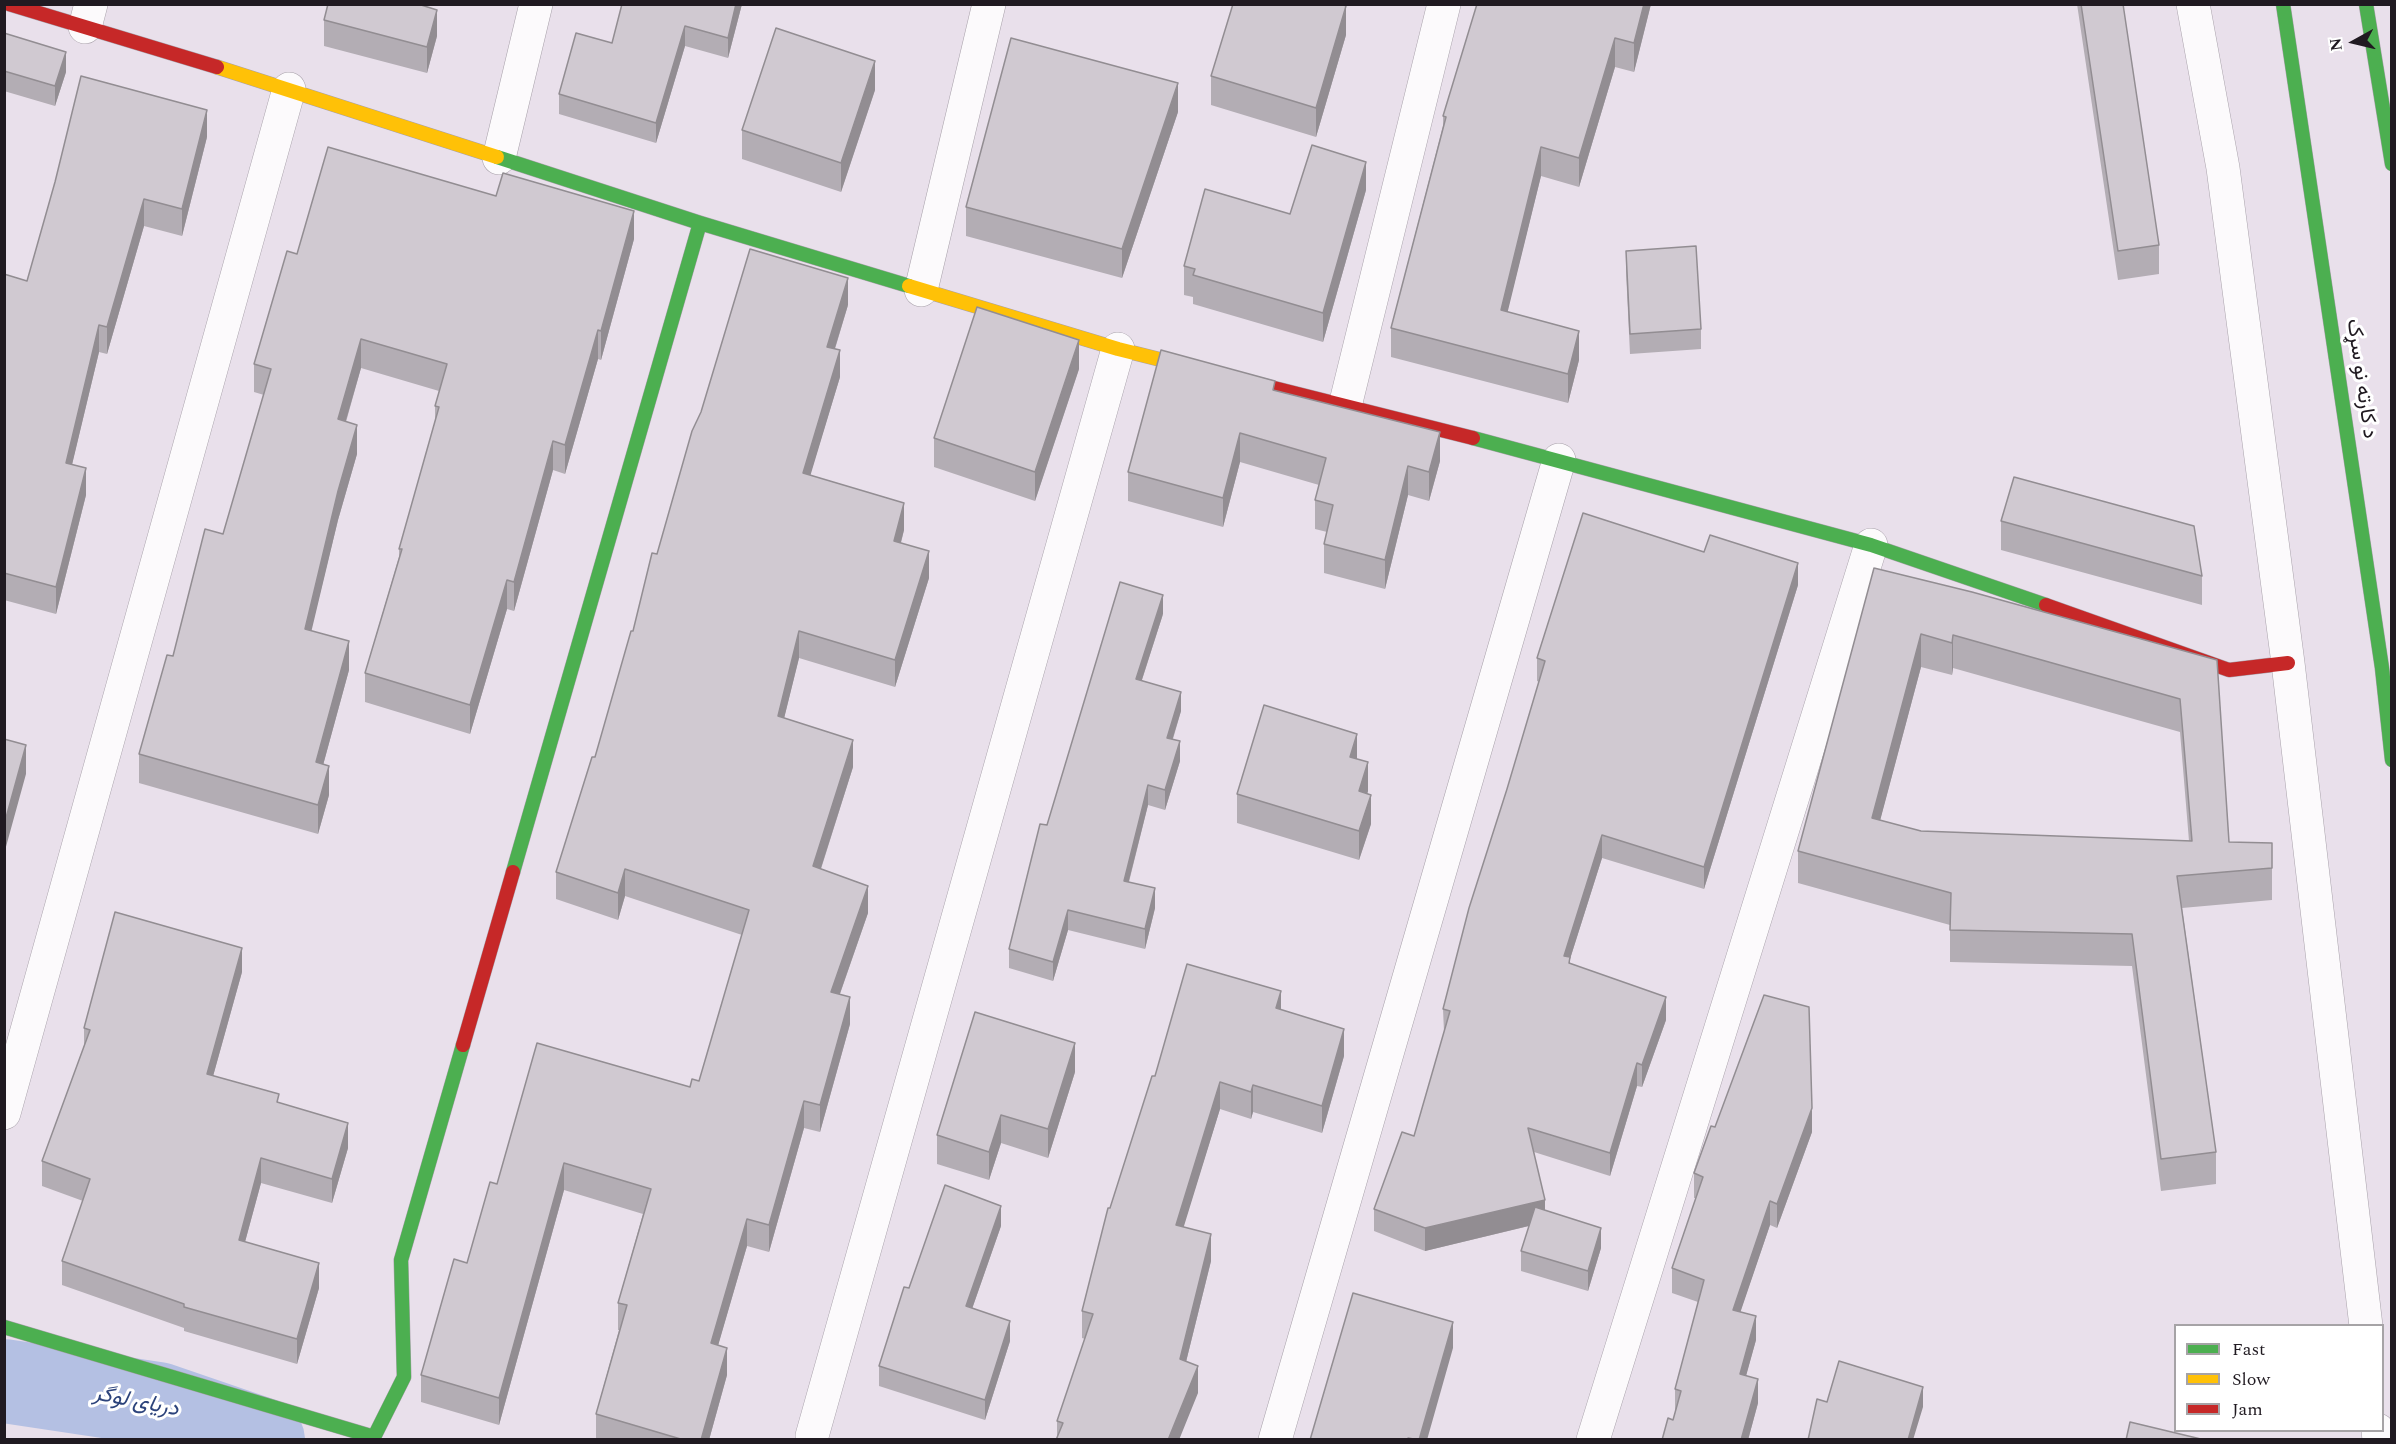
<!DOCTYPE html>
<html>
<head>
<meta charset="utf-8">
<style>
	body { margin:0 }
	#map { position:relative; width:2396px; height:1444px; overflow:hidden; background:#e9e0eb; font-family:Spectral,serif }
	canvas { display:block }
	.frame { position:absolute; inset:0; border:6px solid #201a21; pointer-events:none }
	.legend { position:absolute; left:2174px; top:1324px; width:210px; height:108px; box-sizing:border-box; background:#fff; border:2px solid #a6a3a6; margin:0; padding:8px 10px; list-style:none; font-size:18px; color:#201a21 }
	.legend li { display:flex; align-items:center; gap:12px; height:30px }
	.legend b { width:30px; border:2px solid #a6a3a6 }
	.north { position:absolute; left:2324px; top:12px; width:60px; height:60px; -webkit-text-stroke:4px #fff; paint-order:stroke; rotate:262deg; font-size:16px; font-weight:700; line-height:24px; text-align:center; color:#201a21 }
	.north::after { content:''; display:block; margin:auto; width:21px; height:27px; background:#201a21; clip-path:polygon(50% 0,100% 100%,50% 72%,0 100%) }
</style>
</head>
<body>
<div id="map">
<canvas width="2396" height="1444"></canvas>
<div class="frame"></div>
<ul class="legend">
<li><b style="height:8px;background:#4caf50"></b>Fast</li>
<li><b style="height:8px;background:#ffc107"></b>Slow</li>
<li><b style="height:8px;background:#c62828"></b>Jam</li>
</ul>
<div class="north">N</div>
</div>
<script>
const c = document.querySelector('canvas').getContext('2d');
c.lineJoin = 'round';
const toPath = rows => new Path2D(rows.map(r => 'M' + r).join(''));
function stroke(path, color, width, dash) { c.strokeStyle = color; c.lineWidth = width; c.lineCap = dash ? 'butt' : 'round'; c.setLineDash(dash || []); c.stroke(path); }
function fill(path, color) { c.fillStyle = color; c.fill(path, 'evenodd'); }
function write(font, color, halo, rows, align = 'center') {
  c.font = font + ' Spectral,Vazirmatn,serif'; c.lineWidth = 6; c.setLineDash([]); c.textBaseline = 'middle'; c.strokeStyle = halo; c.fillStyle = color; for (const [text, x, y, turn = 0] of rows) {
    c.save(); c.translate(x, y); c.rotate((+turn || 0) * Math.PI / 180); c.textAlign = isNaN(turn) ? turn : align; if (halo) c.strokeText(text, 0, 0); c.fillText(text, 0, 0); c.restore();
  }
}
stroke(toPath([
	[4,1381,158,1404,263,1440]
]), '#b4c0e3', 84);
const street = toPath([
	[2193,4,2223,168,2288,663,2366,1326],
	[85,27,91,4],
	[499,158,536,4],
	[921,290,989,4],
	[1345,406,1444,4],
	[4,1113,289,89],
	[2378,1430,2379,1440],
	[812,1436,1118,349],
	[1275,1440,1559,460],
	[1593,1440,1871,545]
]);
const fast = toPath([
	[2283,4,2382,668,2392,760],
	[2366,4,2392,164],
	[497,157,700,223,909,286],
	[1473,438,1871,545,2046,605],
	[513,872,700,223],
	[4,1327,374,1437,404,1377,401,1260,463,1045]
]);
const slow = toPath([
	[217,67,497,157],
	[909,286,1118,349,1242,380]
]);
const jam = toPath([
	[9,4,217,67],
	[1242,380,1473,438],
	[2046,605,2229,670,2288,663],
	[463,1045,513,872]
]);
stroke(street, '#a8a1aa', 34);
stroke(fast, '#a8a1aa', 15);
stroke(slow, '#a8a1aa', 15);
stroke(jam, '#a8a1aa', 15);
stroke(street, '#fcfafc', 33);
stroke(fast, '#4caf50', 14);
stroke(slow, '#ffc107', 14);
stroke(jam, '#c62828', 14);
fill(toPath([
	[622,4,742,4,728,58,685,46,656,143,559,114,559,94,612,43],
	[1651,4,1634,72,1615,67,1579,187,1541,176,1507,312,1579,360,1568,403,1391,357,1391,328,1443,126,1443,116],
	[2077,4,2123,4,2159,245,2159,274,2118,280],
	[324,20,437,36,427,73,324,46],
	[4,33,66,72,55,106,4,91],
	[1346,35,1316,137,1211,105,1211,76],
	[875,90,841,192,742,159,742,130],
	[1178,112,1122,278,966,236,966,207],
	[207,137,182,236,144,226,107,354,99,352,72,464,86,495,56,614,4,600,4,274,27,281],
	[1366,190,1323,342,1193,304,1193,297,1184,295,1184,266,1290,214],
	[634,239,601,360,598,359,565,474,553,470,514,611,507,609,470,734,365,702,365,673,399,557,399,549,435,422,435,406,439,391,361,368,346,422,357,454,338,520,311,630,349,670,323,765,329,795,318,834,139,783,139,754,173,656,223,534,264,395,254,392,254,364,297,254],
	[1626,251,1701,329,1701,349,1630,354,1626,271],
	[848,305,835,349,840,377,810,475,904,530,901,543,929,578,895,687,799,658,784,718,853,767,821,869,868,913,840,994,850,1024,820,1132,804,1128,769,1252,747,1246,718,1345,727,1375,709,1440,596,1440,596,1414,619,1330,618,1330,618,1303,643,1214,564,1190,499,1425,421,1402,421,1375,467,1263,497,1184,699,1081,742,935,625,896,618,920,556,899,556,872,595,757,657,554],
	[1079,369,1035,501,934,467,934,438],
	[1275,391,1440,461,1429,501,1408,495,1385,589,1324,573,1324,544,1327,532,1315,529,1315,500,1319,485,1240,462,1223,527,1128,501,1128,472],
	[2001,521,2202,576,2202,605,2001,550],
	[1874,568,2217,660,2229,842,2272,868,2272,900,2182,908,2216,1152,2216,1184,2161,1191,2132,966,1950,962,1950,925,1798,883,1798,851],
	[1921,667,1952,675,1953,668,2180,732,2189,841,1921,831,1880,820],
	[1798,585,1704,889,1602,858,1570,959,1570,964,1666,1020,1642,1087,1637,1086,1610,1176,1534,1152,1545,1210,1601,1248,1588,1291,1521,1271,1521,1251,1529,1226,1425,1251,1374,1231,1374,1209,1414,1136,1444,1032,1443,1009,1539,682,1537,681,1537,658],
	[1163,614,1142,680,1181,711,1173,739,1180,761,1165,810,1148,805,1129,882,1155,908,1145,949,1068,930,1053,981,1009,968,1009,949,1047,825],
	[1357,759,1368,791,1367,794,1371,824,1359,860,1237,823,1237,794],
	[242,972,213,1076,279,1103,348,1148,332,1203,261,1183,245,1242,319,1288,297,1364,184,1331,184,1328,62,1285,62,1261,83,1201,42,1186,42,1161,84,1046,84,1028],
	[1281,1009,1344,1056,1322,1133,1253,1112,1251,1119,1220,1109,1183,1227,1211,1261,1186,1362,1198,1393,1057,1437,1057,1421,1085,1339,1082,1338,1082,1311,1110,1208,1155,1076],
	[1075,1072,1048,1158,1001,1143,989,1180,937,1164,937,1135],
	[1715,1127,1812,1132,1777,1228,1770,1225,1740,1312,1756,1340,1746,1375,1758,1403,1748,1440,1662,1440,1673,1420,1675,1413,1675,1389,1698,1302,1672,1293,1672,1268,1696,1198,1694,1198,1694,1173],
	[1001,1226,972,1309,1010,1341,985,1420,879,1386,879,1366,909,1288]
]), '#b3adb4');
fill(toPath([
	[736,4,742,4,728,58,728,38],
	[1644,4,1651,4,1634,72,1634,43],
	[1346,6,1346,35,1316,137,1316,108],
	[437,10,437,36,427,73,427,47],
	[685,26,685,46,656,143,656,123],
	[1615,38,1615,67,1579,187,1579,158],
	[66,52,66,72,55,106,55,86],
	[875,61,875,90,841,192,841,163],
	[1178,83,1178,112,1122,278,1122,249],
	[207,110,207,137,182,236,182,209],
	[1541,147,1541,176,1501,339,1501,310],
	[1366,162,1366,190,1323,342,1323,313],
	[144,199,144,226,107,354,107,327],
	[634,211,634,239,601,360,601,331],
	[848,278,848,305,827,374,827,347],
	[99,325,99,352,66,490,66,463],
	[598,330,598,359,565,474,565,445],
	[1579,331,1579,360,1568,403,1568,374],
	[361,339,361,368,338,448,338,419],
	[1079,340,1079,369,1035,501,1035,472],
	[840,350,840,377,803,500,803,473],
	[357,425,357,454,338,520,305,658,305,629,338,491],
	[1440,432,1440,461,1429,501,1429,472],
	[1240,433,1240,462,1223,527,1223,498],
	[553,441,553,470,514,611,514,582],
	[1408,466,1408,495,1385,589,1385,560],
	[86,468,86,495,56,614,56,587],
	[904,503,904,530,894,568,894,541],
	[929,551,929,578,895,687,895,660],
	[1798,563,1798,585,1704,889,1704,867],
	[507,580,507,609,470,734,470,705],
	[1163,595,1163,614,1136,698,1136,679],
	[799,631,799,658,778,743,778,716],
	[1921,634,1921,667,1872,851,1872,818],
	[1953,635,1953,668,1952,675,1952,643],
	[349,641,349,670,316,791,316,762],
	[1181,692,1181,711,1167,757,1167,738],
	[1357,734,1357,763,1350,757],
	[853,740,853,767,813,893,813,866],
	[1180,741,1180,761,1165,810,1165,790],
	[26,745,26,774,4,854,4,825],
	[1368,762,1368,791,1359,820,1359,791],
	[329,766,329,795,318,834,318,805],
	[1148,785,1148,805,1124,900,1124,881],
	[1371,795,1371,824,1359,860,1359,831],
	[1602,835,1602,858,1570,959,1570,980,1564,956],
	[625,869,625,896,618,920,618,893],
	[868,886,868,913,831,1019,831,992],
	[1155,888,1155,908,1145,949,1145,929],
	[1068,910,1068,930,1053,981,1053,962],
	[242,948,242,972,207,1098,207,1074],
	[1281,991,1281,1018,1276,1008],
	[850,997,850,1024,820,1132,820,1105],
	[1666,997,1666,1020,1642,1087,1642,1065],
	[1344,1029,1344,1056,1322,1133,1322,1106],
	[1075,1043,1075,1072,1048,1158,1048,1129],
	[1637,1063,1637,1086,1610,1176,1610,1153],
	[1220,1082,1220,1109,1176,1252,1176,1225],
	[1253,1085,1253,1112,1251,1119,1251,1092],
	[804,1101,804,1128,769,1252,769,1225],
	[1812,1108,1812,1132,1777,1228,1777,1204],
	[1001,1115,1001,1143,989,1180,989,1152],
	[348,1123,348,1148,332,1203,332,1179],
	[261,1158,261,1183,239,1264,239,1240],
	[564,1163,564,1190,499,1425,499,1398],
	[1545,1200,1545,1222,1425,1251,1425,1228],
	[1770,1201,1770,1225,1733,1334,1733,1310],
	[1001,1206,1001,1226,966,1326,966,1306],
	[747,1219,747,1246,711,1370,711,1343],
	[1601,1228,1601,1248,1588,1291,1588,1271],
	[1211,1234,1211,1261,1180,1386,1180,1359],
	[319,1263,319,1288,297,1364,297,1339],
	[1756,1316,1756,1340,1740,1398,1740,1374],
	[1010,1321,1010,1341,985,1420,985,1400],
	[1453,1322,1453,1348,1427,1440,1419,1440],
	[727,1348,727,1375,709,1440,701,1440],
	[1198,1366,1198,1393,1179,1440,1168,1440],
	[1758,1379,1758,1403,1748,1440,1741,1440],
	[1923,1387,1923,1407,1913,1440,1907,1440]
]), '#928d92');
const building = toPath([
	[328,4,418,4,437,10,427,47,324,20,328,4],
	[622,4,736,4,728,38,685,26,656,123,559,94,576,33,612,43,622,4],
	[1233,4,1342,4,1346,6,1316,108,1211,76,1233,4],
	[1477,4,1644,4,1634,43,1615,38,1579,158,1541,147,1501,310,1579,331,1568,374,1391,328,1446,117,1443,116,1477,4],
	[2081,4,2123,4,2159,245,2118,251,2081,4],
	[776,28,875,61,841,163,742,130,776,28],
	[4,33,66,52,55,86,4,71,4,33],
	[1011,38,1178,83,1122,249,966,207,1011,38],
	[81,76,207,110,182,209,144,199,107,327,99,325,66,463,86,468,56,587,4,573,4,274,27,281,55,182,81,76],
	[1312,145,1366,162,1323,313,1193,275,1195,269,1184,266,1205,189,1290,214,1312,145],
	[328,147,496,196,503,173,634,211,601,331,598,330,565,445,553,441,514,582,507,580,470,705,365,673,402,549,399,549,439,407,435,406,447,364,361,339,338,419,357,425,338,491,305,629,349,641,316,762,329,766,318,805,139,754,167,655,173,656,205,529,223,534,271,369,254,364,287,251,297,254,328,147],
	[1696,246,1701,329,1630,334,1626,251,1696,246],
	[750,249,848,278,827,347,840,350,803,473,904,503,894,541,929,551,895,660,799,631,778,716,853,740,813,866,868,886,831,992,850,997,820,1105,804,1101,769,1225,747,1219,711,1343,727,1348,701,1440,684,1440,596,1414,627,1305,618,1303,651,1189,564,1163,499,1398,421,1375,454,1259,467,1263,490,1182,497,1184,537,1043,690,1087,692,1079,699,1081,749,910,625,869,618,893,556,872,592,757,595,757,631,631,633,631,652,553,657,554,692,431,701,412,750,249],
	[977,307,1079,340,1035,472,934,438,977,307],
	[1161,350,1275,381,1273,390,1440,432,1429,472,1408,466,1385,560,1324,544,1333,505,1315,500,1326,458,1240,433,1223,498,1128,472,1161,350],
	[2014,477,2194,526,2202,576,2001,521,2014,477],
	[1583,513,1704,552,1710,535,1798,563,1704,867,1602,835,1564,956,1570,957,1569,963,1666,997,1642,1065,1637,1063,1610,1153,1528,1128,1545,1200,1425,1228,1374,1209,1402,1132,1414,1136,1450,1011,1443,1009,1469,908,1507,789,1545,661,1537,658,1583,513],
	[1874,568,1972,592,2217,660,2229,842,2272,843,2272,868,2177,876,2216,1152,2161,1159,2132,934,1950,930,1951,893,1798,851,1874,568],
	[1921,634,1952,643,1953,635,2180,699,2192,841,1921,831,1872,818,1921,634],
	[1120,582,1163,595,1136,679,1181,692,1167,738,1180,741,1165,790,1148,785,1124,881,1155,888,1145,929,1068,910,1053,962,1009,949,1040,824,1047,825,1120,582],
	[1264,705,1357,734,1350,757,1368,762,1359,791,1371,795,1359,831,1237,794,1264,705],
	[4,739,26,745,4,825,4,739],
	[115,912,242,948,207,1074,279,1094,277,1102,348,1123,332,1179,261,1158,239,1240,319,1263,297,1339,184,1307,184,1304,62,1261,90,1179,42,1161,90,1030,84,1028,115,912],
	[1187,964,1281,991,1276,1008,1344,1029,1322,1106,1253,1085,1251,1092,1220,1082,1176,1225,1211,1234,1180,1359,1198,1366,1168,1440,1056,1440,1063,1423,1057,1421,1093,1314,1082,1311,1108,1208,1110,1208,1152,1076,1155,1076,1187,964],
	[1764,995,1809,1007,1812,1108,1777,1204,1770,1201,1733,1310,1756,1316,1740,1374,1758,1379,1741,1440,1662,1440,1668,1418,1673,1420,1681,1391,1675,1389,1704,1280,1672,1268,1703,1177,1694,1173,1711,1126,1715,1127,1764,995],
	[975,1012,1075,1043,1048,1129,1001,1115,989,1152,937,1135,975,1012],
	[945,1185,1001,1206,966,1306,1010,1321,985,1400,879,1366,904,1287,909,1288,945,1185],
	[1535,1207,1601,1228,1588,1271,1521,1251,1535,1207],
	[1353,1293,1453,1322,1419,1440,1408,1438,1407,1440,1310,1440,1353,1293],
	[1839,1361,1923,1387,1908,1440,1808,1440,1817,1399,1827,1402,1839,1361],
	[2130,1422,2205,1440,2126,1440,2130,1422]
]);
fill(building, '#d0c9d1');
stroke(building, '#928d92', 1.5);
write('21px', '#201a21', '#fff', [
	["د کارته نو سړک",2360,379,82]
]);
write('italic 22px', '#2c437b', '#fff', [
	["دریای لوگر",136,1403,11]
]);
</script>
</body>
</html>
